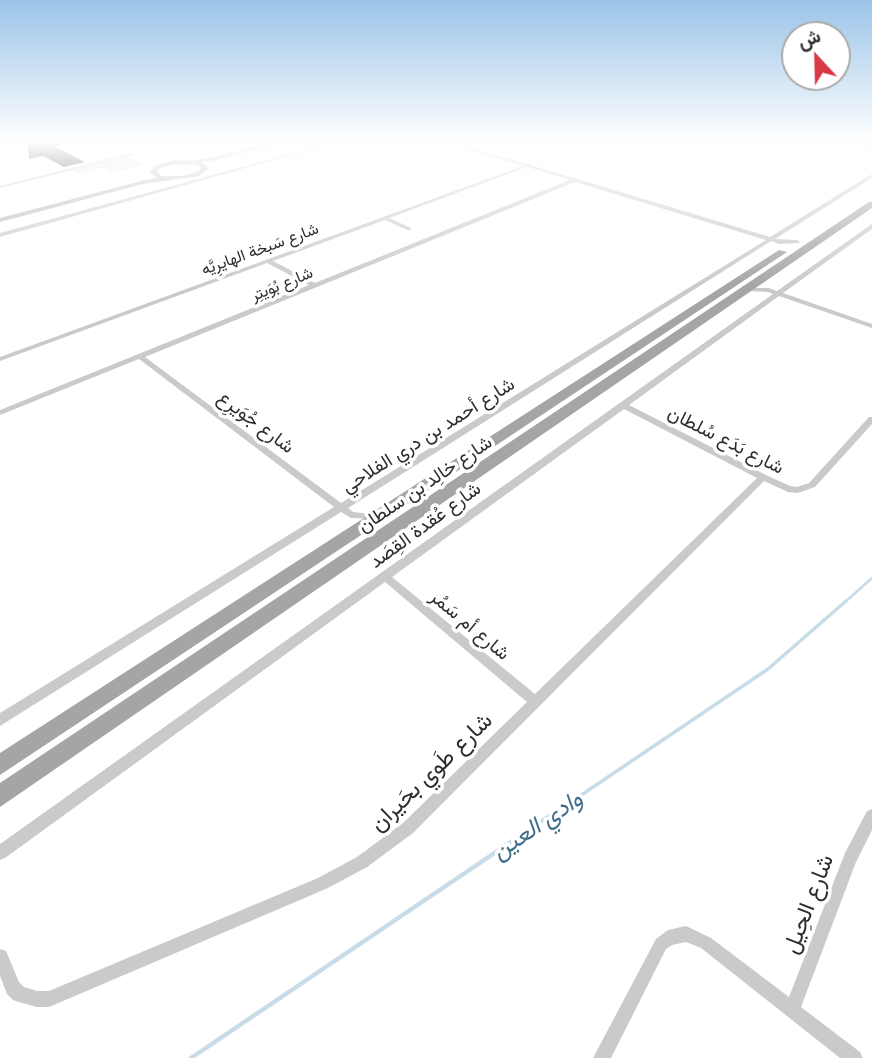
<!DOCTYPE html>
<html>
<head>
<meta charset="utf-8">
<style>
	body { margin:0 }
	#map { position:relative; width:872px; height:1058px; overflow:hidden; background:#fff; font-family:Lato,Vazirmatn,sans-serif }
	canvas { display:block }
	.north { position:absolute; left:781px; top:21px; width:70px; height:70px; box-sizing:border-box; background:#fff; border:2px solid #ababab; border-radius:50%; rotate:338deg; font-size:19px; font-weight:700; line-height:28px; text-align:center; color:#2d2d2d }
	.north::after { content:''; display:block; margin:auto; width:24px; height:32px; background:#d93945; clip-path:polygon(50% 0,100% 100%,50% 72%,0 100%) }
</style>
</head>
<body>
<div id="map">
<canvas width="872" height="1058"></canvas>
<div class="north">ش</div>
</div>
<script>
const c = document.querySelector('canvas').getContext('2d');
c.lineJoin = 'round';
function fill(path, color) { c.fillStyle = color; c.fill(path, 'evenodd'); }
const toPath = rows => new Path2D(rows.map(r => 'M' + r).join(''));
function stroke(path, color, width, dash) { c.strokeStyle = color; c.lineWidth = width; c.lineCap = dash ? 'butt' : 'round'; c.setLineDash(dash || []); c.stroke(path); }
function write(font, color, halo, rows, align = 'center') {
  c.font = font + ' Lato,Vazirmatn,sans-serif'; c.lineWidth = 7; c.setLineDash([]); c.textBaseline = 'middle'; c.strokeStyle = halo; c.fillStyle = color; for (const [text, x, y, turn = 0] of rows) {
    c.save(); c.translate(x, y); c.rotate((+turn || 0) * Math.PI / 180); c.textAlign = isNaN(turn) ? turn : align; if (halo) c.strokeText(text, 0, 0); c.fillText(text, 0, 0); c.restore();
  }
}
fill(toPath([
	[127,157,143,165,111,173,102,168,79,174,73,170]
]), '#e3e9db');
stroke(toPath([
	[844,603,872,578]
]), '#c8dce8', 2.5);
stroke(toPath([
	[568,804,768,669,846,601]
]), '#c8dce8', 3.5);
stroke(toPath([
	[191,1058,570,802]
]), '#c8dce8', 4.5);
fill(toPath([
	[46,140,70,140,55,147,85,162,64,167,43,156,29,159,28,144]
]), '#141414');
fill(toPath([
	[341,140,346,140,0,237,0,233,341,140],
	[440,140,445,140,527,164,531,164,531,165,770,237,870,175,872,175,872,178,775,239,797,240,800,242,799,243,779,244,771,241,348,508,353,512,380,515,382,517,380,519,351,518,341,512,0,726,0,713,334,507,139,359,0,415,0,410,309,285,267,263,0,361,0,357,523,166,440,140],
	[527,167,570,180,315,283,273,261,385,220,407,230,411,230,411,228,389,218,527,167],
	[575,182,766,240,341,503,145,357,575,182],
	[834,140,841,140,872,146,872,148,834,140],
	[132,153,134,155,0,188,0,186,132,153],
	[872,224,872,229,783,293,872,324,872,328,779,296,629,405,766,475,790,486,797,487,809,483,869,417,872,417,872,424,815,487,798,493,788,492,764,481,413,833,367,867,328,888,49,1007,37,1007,19,1002,13,1000,7,994,0,976,0,949,6,951,19,982,24,987,37,991,49,991,318,878,357,857,403,823,527,702,385,582,5,858,0,860,0,844,773,294,768,292,748,291,745,289,746,288,769,288,777,291,872,224],
	[624,409,757,478,535,694,392,577,624,409],
	[872,809,872,830,856,862,801,1007,860,1052,863,1058,840,1058,701,948,686,942,672,945,666,949,611,1058,593,1058,656,939,668,930,686,926,711,938,789,997,845,853,867,811,872,809]
]), '#cacaca');
fill(toPath([
	[282,140,291,140,217,160,201,162,209,168,199,176,143,184,0,222,0,218,141,181,157,178,150,173,155,166,175,160,191,161,217,156,282,140],
	[175,164,197,165,202,168,195,173,182,176,162,176,157,172,159,168,175,164]
]), '#b7b7b7');
fill(toPath([
	[869,202,872,202,872,208,0,807,0,783,869,202],
	[779,250,787,252,0,775,0,753,779,250]
]), '#a5a5a5');
const sky = c.createLinearGradient(0, 0, 0, 288);
sky.addColorStop(0, '#9bc4e8');
sky.addColorStop(0.49, '#fff');
sky.addColorStop(1, '#ffffff00');
c.fillStyle = sky;
c.fillRect(0, 0, 872, 288);
write('16px', '#2d2d2d', '#fff', [
	["شارع سَبخة الهايرِيَّه",260,249,-20],
	["شارع بُوَيتِر",282,284,-22]
]);
write('19px', '#2d2d2d', '#fff', [
	["شارع جُوَيرِع",256,422,37],
	["شارع أحمد بن دري الفلاحي",428,435,-32],
	["شارع بَدَع سُلطان",726,440,27],
	["شارع خالِد بن سلطان",425,484,-34],
	["شارع عُقدة القِصَد",425,525,-36],
	["شارع أم سَمُر",470,625,40]
]);
write('23px', '#2d2d2d', '#fff', [
	["شارع طَوي بحَيران",431,772,-44],
	["شارع الحِيل",808,904,-69]
]);
write('italic 24px', '#406d89', '#fff', [
	["وادي العين",537,825,-34]
]);
</script>
</body>
</html>
